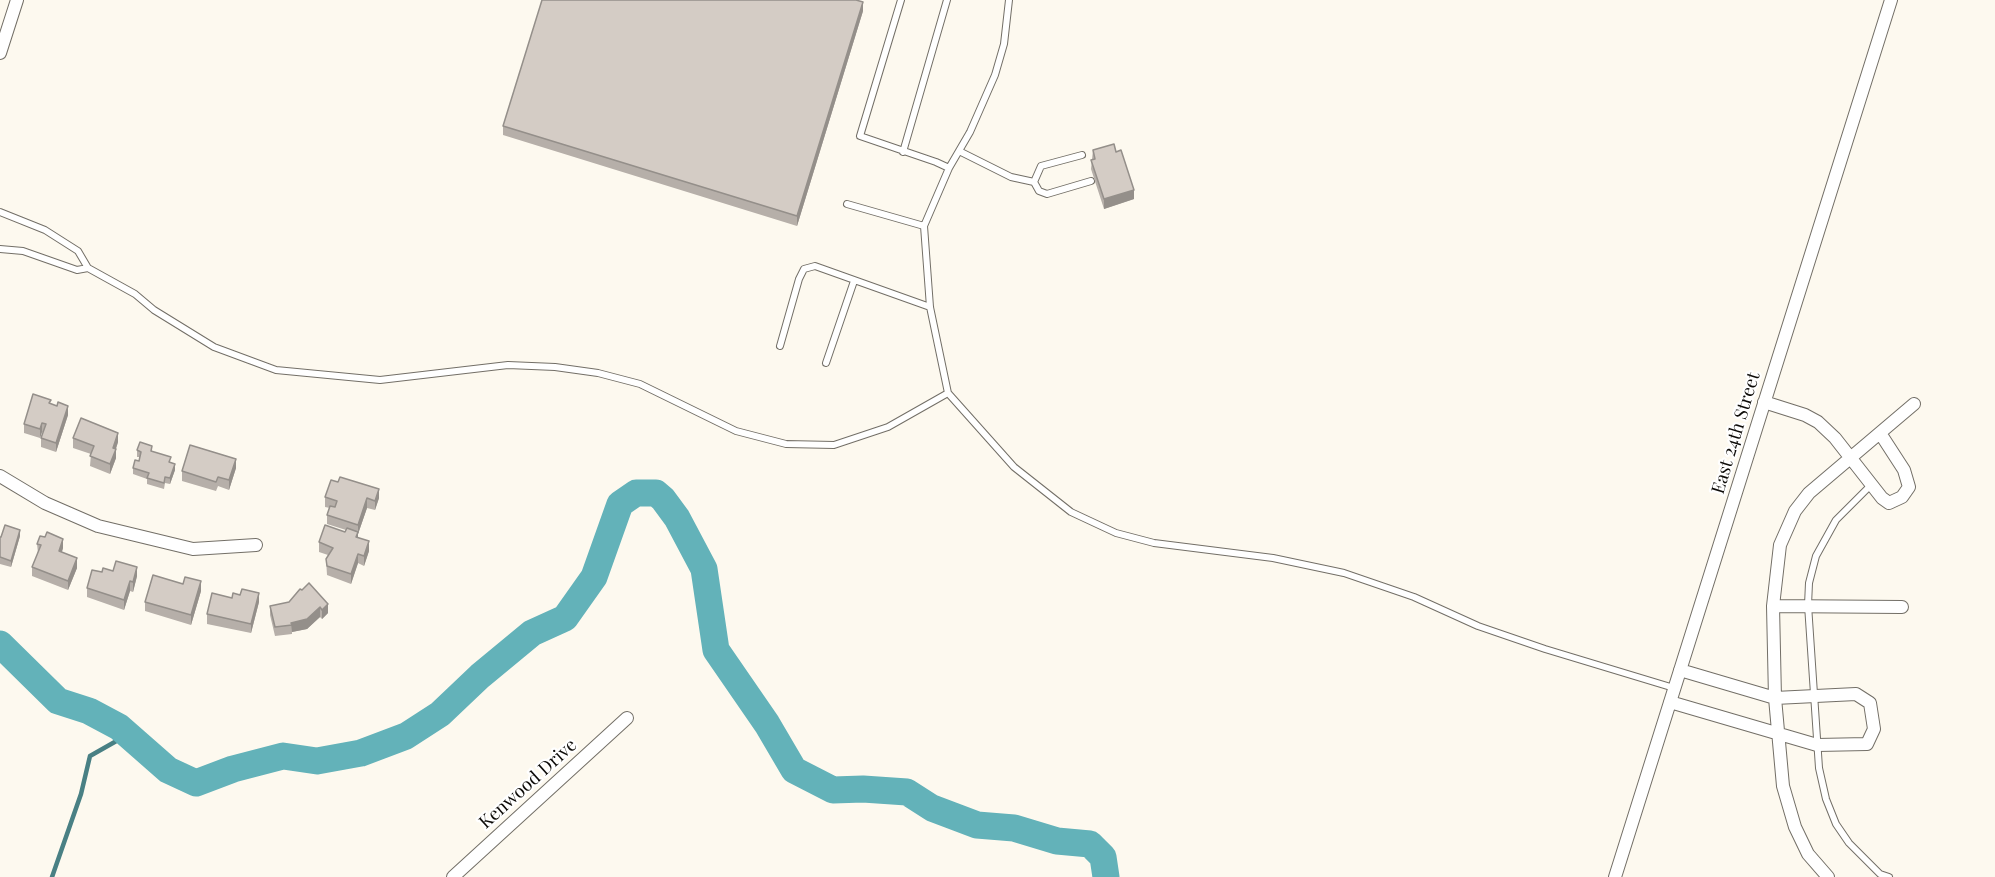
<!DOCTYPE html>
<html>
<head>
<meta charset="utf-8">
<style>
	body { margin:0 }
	canvas { display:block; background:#fdf9ef }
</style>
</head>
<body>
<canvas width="1995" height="877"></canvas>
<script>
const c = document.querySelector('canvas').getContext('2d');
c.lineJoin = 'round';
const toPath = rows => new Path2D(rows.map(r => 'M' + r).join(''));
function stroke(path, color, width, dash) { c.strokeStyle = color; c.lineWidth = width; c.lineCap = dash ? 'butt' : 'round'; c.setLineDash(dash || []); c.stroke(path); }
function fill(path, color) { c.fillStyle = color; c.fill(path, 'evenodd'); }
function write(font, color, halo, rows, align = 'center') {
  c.font = font + ' "Playfair Display",serif'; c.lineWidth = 4.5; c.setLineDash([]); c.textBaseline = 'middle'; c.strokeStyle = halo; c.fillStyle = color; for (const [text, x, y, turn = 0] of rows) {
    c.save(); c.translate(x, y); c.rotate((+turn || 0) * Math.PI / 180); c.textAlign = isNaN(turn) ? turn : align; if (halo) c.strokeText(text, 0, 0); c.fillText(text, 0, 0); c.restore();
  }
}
stroke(toPath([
	[52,877,81,794,90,756,127,735]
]), '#498084', 4.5);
stroke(toPath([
	[0,644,58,701,89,711,119,727,168,770,196,783,233,769,283,756,317,761,361,753,406,736,440,714,480,676,532,633,565,618,594,577,620,504,636,493,656,493,663,499,677,518,704,569,716,650,767,724,794,770,833,790,863,789,907,792,932,808,977,825,1014,828,1057,841,1090,844,1103,857,1106,877]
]), '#63b2b9', 27);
const lane = toPath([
	[901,0,860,136,936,162,949,168],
	[1009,0,1004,44,995,75,970,132,949,168,924,226,930,307,948,393,1014,467,1071,512,1116,533,1154,543,1273,558,1344,573,1414,597,1478,626,1545,649,1674,688],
	[959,151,1011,177,1034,182],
	[903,152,947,0],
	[1082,155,1041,166,1034,182,1039,191,1047,194,1091,181],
	[847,204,924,226],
	[0,212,45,230,78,251,88,268,77,270,23,251,0,249],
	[88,268,135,294,154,310,214,347,276,370,380,380,508,365,555,367,598,373,640,384,736,431,786,444,834,445,888,427,948,393],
	[780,346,799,279,804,269,815,266,930,307],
	[826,363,854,281],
	[1871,485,1836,520,1816,556,1809,583,1808,605,1819,768,1826,799,1836,824,1849,843,1880,874,1889,877]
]);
const street = toPath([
	[0,53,17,0],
	[1764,402,1805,415,1818,422,1835,438,1882,498,1889,503,1902,497,1909,487,1904,470,1880,433],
	[0,476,45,503,98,526,193,549,256,545],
	[1773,606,1902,607],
	[1670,702,1817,745,1867,744,1874,729,1870,703,1856,694,1775,698,1680,670],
	[453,877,627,718],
	[1615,877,1891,0],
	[1828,877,1808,854,1795,827,1783,786,1775,698,1773,606,1780,545,1795,511,1809,493,1914,404]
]);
stroke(lane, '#736f67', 8);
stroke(street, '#736f67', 14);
stroke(lane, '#fff', 6);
stroke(street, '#fff', 12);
fill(toPath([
	[863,11,797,226,503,135,503,126],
	[1093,150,1116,152,1134,199,1104,209,1091,169],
	[51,404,68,415,56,452,41,447,41,438,43,432,42,432,40,438,24,433,24,424],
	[73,438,118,442,116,449,116,458,110,474,90,466,91,454,73,448],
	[137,450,152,451,171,462,175,470,170,484,165,483,164,489,147,484,147,479,133,474,133,468,139,461,140,457,137,457],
	[236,468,229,490,218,486,216,491,182,481,182,471],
	[325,497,379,498,375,510,367,508,358,534,358,537,369,551,364,566,358,563,351,584,327,575,326,559,328,555,319,552,319,542,345,532,346,530,327,524,327,515,330,508,325,507],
	[20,536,11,567,0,564,0,537],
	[37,544,63,548,62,552,77,568,68,590,32,576,32,567,38,553],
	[102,572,137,576,133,592,130,591,124,610,87,597,87,588],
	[300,589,328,613,322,619,320,617,307,629,292,632,292,634,275,636,270,615,270,606,289,602],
	[201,591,191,625,145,611,145,602],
	[259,602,251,633,207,624,207,614]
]), '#b6afa9');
fill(toPath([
	[863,2,863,11,797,226,797,216],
	[1134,190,1134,199,1104,209,1104,199],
	[68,406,68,415,56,452,56,443],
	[42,423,42,432,40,438,40,429],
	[118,433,118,442,113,457,113,448],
	[116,449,116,458,110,474,110,464],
	[236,459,236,468,229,490,229,480],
	[175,464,175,470,170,484,170,478],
	[379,489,379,498,375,510,375,501],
	[367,498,367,508,358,534,358,541,356,537,358,532,358,525],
	[20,530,20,536,11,567,11,561],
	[63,539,63,548,59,560,59,551],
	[369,541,369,551,364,566,364,556],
	[358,554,358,563,351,584,351,574],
	[77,558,77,568,68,590,68,581],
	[137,567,137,576,133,592,133,582],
	[130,581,130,591,124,610,124,600],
	[201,581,201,591,191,625,191,615],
	[259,593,259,602,251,633,251,624],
	[328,604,328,613,322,619,322,610],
	[320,607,320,617,307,629,292,632,291,623]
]), '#948f8a');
const building = toPath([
	[542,0,856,0,863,2,797,216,503,126,542,0],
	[1114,144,1116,152,1121,150,1134,190,1104,199,1091,160,1095,159,1093,150,1114,144],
	[33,394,51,400,49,403,57,406,58,402,68,406,56,443,41,438,46,424,42,423,40,429,24,424,33,394],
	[81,418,118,433,113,448,116,449,110,464,90,456,94,446,73,438,81,418],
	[140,442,152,446,151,451,171,457,169,462,175,464,170,478,165,477,164,483,147,478,149,473,133,468,135,460,139,461,141,452,137,450,140,442],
	[190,445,236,459,229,480,218,477,216,482,182,471,190,445],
	[340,477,379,489,375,501,367,498,358,525,327,515,330,506,335,507,337,501,325,497,331,480,338,482,340,477],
	[5,525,20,530,11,561,0,557,0,537,1,537,5,525],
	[325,525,345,532,347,528,358,532,356,537,369,541,364,556,358,554,351,574,327,566,326,559,333,548,319,542,325,525],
	[47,532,63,539,59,551,77,558,68,581,32,567,41,545,37,544,40,536,45,537,47,532],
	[116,561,137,567,133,582,130,581,124,600,87,588,92,570,102,572,103,568,113,571,116,561],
	[153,575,183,584,185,577,201,581,191,615,145,602,153,575],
	[309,583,328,604,322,610,320,607,307,619,291,623,292,625,275,627,270,606,289,602,300,589,302,590,309,583],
	[242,589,259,593,251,624,207,614,212,593,232,598,233,593,240,595,242,589]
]);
fill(building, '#d4ccc5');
stroke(building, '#948f8a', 1.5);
write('18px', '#0d0b08', '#fff', [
	["East 24th Street",1736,433,-73],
	["Kenwood Drive",528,784,-42]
]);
</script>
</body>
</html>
